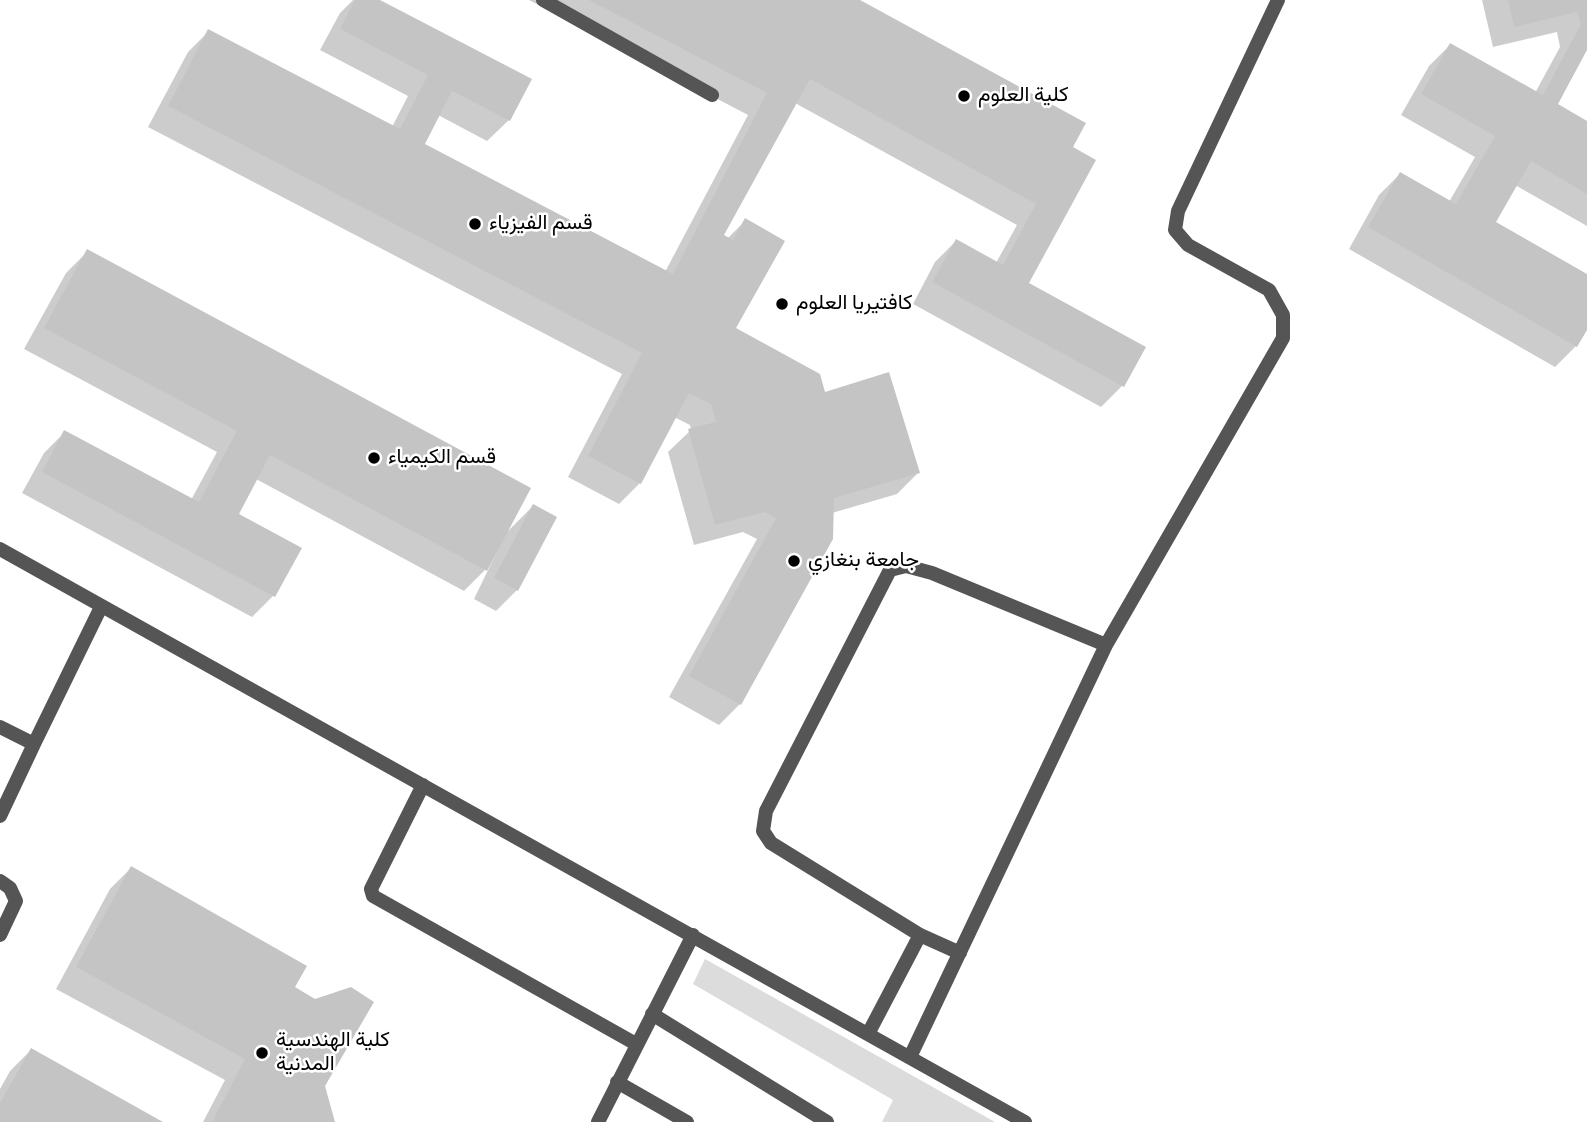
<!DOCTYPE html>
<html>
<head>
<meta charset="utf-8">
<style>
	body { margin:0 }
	canvas { display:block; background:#fff }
</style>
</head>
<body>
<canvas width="1587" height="1122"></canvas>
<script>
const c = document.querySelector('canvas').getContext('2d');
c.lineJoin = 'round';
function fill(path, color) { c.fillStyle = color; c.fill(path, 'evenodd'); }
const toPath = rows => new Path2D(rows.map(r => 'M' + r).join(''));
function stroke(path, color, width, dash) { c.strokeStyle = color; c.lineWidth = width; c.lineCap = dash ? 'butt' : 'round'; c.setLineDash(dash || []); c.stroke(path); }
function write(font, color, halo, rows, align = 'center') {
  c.font = font + ' "Titillium Web",Vazirmatn,sans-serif'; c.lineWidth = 5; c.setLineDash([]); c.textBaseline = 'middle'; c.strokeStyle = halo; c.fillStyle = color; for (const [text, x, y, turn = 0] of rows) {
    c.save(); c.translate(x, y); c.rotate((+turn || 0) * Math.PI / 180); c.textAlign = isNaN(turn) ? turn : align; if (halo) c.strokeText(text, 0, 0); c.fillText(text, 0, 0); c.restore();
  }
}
fill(toPath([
	[705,959,995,1122,882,1122,893,1100,693,984]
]), '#dcdcdc');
fill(toPath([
	[353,0,376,0,509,120,487,141,438,115,422,145,665,272,748,115,529,0,856,0,1070,147,1026,283,1122,386,1101,407,913,304,935,262,956,241,996,263,1017,225,795,103,721,236,727,239,745,221,734,329,824,394,918,473,897,494,832,513,740,704,719,725,669,697,757,539,743,532,694,545,668,452,691,430,690,425,674,417,640,483,619,504,568,477,622,374,148,127,188,52,209,31,392,127,408,96,320,50,340,13],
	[1482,0,1587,0,1587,47,1555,105,1587,123,1587,226,1515,185,1493,223,1587,276,1587,326,1576,346,1555,367,1349,249,1379,195,1400,174,1449,202,1475,157,1401,115,1429,66,1450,45,1535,93,1560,47,1557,32,1493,47],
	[87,252,485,570,464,591,256,479,236,514,273,596,252,617,22,493,44,453,65,432,191,500,217,452,24,349,66,273],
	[533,506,517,590,496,611,474,599,506,533],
	[131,868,293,988,333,1122,203,1122,225,1080,56,989,110,889],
	[31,1050,159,1122,0,1122,0,1089,10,1071]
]), '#0003');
fill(toPath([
	[355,0,380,0,532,79,510,121,452,91,425,144,673,274,767,93,589,0,860,0,1086,123,1073,147,1096,160,1029,283,1146,347,1124,387,932,282,956,239,1003,265,1036,204,810,79,724,235,733,240,745,218,785,241,736,328,820,374,825,392,889,372,920,473,834,498,833,539,741,705,689,676,776,518,765,512,715,525,688,429,716,422,711,404,689,393,641,484,588,456,642,353,168,106,208,29,400,129,428,75,340,29],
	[1508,0,1587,0,1587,50,1558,104,1587,121,1587,194,1531,161,1496,222,1587,274,1587,330,1577,347,1368,227,1400,172,1456,204,1495,136,1421,94,1450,43,1543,95,1581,24,1577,12,1514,27],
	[87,249,531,488,487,571,270,455,239,514,302,548,275,597,42,472,64,430,199,502,237,431,44,328],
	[533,504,557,517,518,591,494,578],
	[131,866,307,966,295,987,315,999,351,987,374,1002,325,1086,335,1122,212,1122,245,1059,76,967],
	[31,1048,163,1122,0,1122,0,1103]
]), '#c4c4c4');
stroke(toPath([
	[543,0,712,95],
	[0,549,1025,1122],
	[0,727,34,744,101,607],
	[423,785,371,889,373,896,636,1044],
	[0,816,34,744],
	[0,881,10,888,16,901,0,935],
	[960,953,920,935,771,843,763,831,766,811,890,570,906,566,932,573,1106,645],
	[652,1014,827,1122],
	[868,1034,920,935],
	[910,1057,1106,645,1283,338,1283,315,1269,290,1188,245,1175,230,1178,211,1278,0],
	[617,1082,687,1122],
	[598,1122,693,935]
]), '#555', 14);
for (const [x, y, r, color] of [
	[964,96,7,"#000"],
	[475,224,7,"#000"],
	[782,304,7,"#000"],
	[374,458,7,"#000"],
	[794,561,7,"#000"],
	[262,1053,7,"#000"]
]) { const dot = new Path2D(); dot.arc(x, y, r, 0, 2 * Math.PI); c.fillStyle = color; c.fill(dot); stroke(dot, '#fff', 2.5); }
write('21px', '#000', '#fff', [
	["كلية العلوم",978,96],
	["قسم الفيزياء",489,224],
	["كافتيريا العلوم",796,304],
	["قسم الكيمياء",388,458],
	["جامعة بنغازي",808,561],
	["كلية الهندسية",276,1041],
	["المدنية",276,1065]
], 'left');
</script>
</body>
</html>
